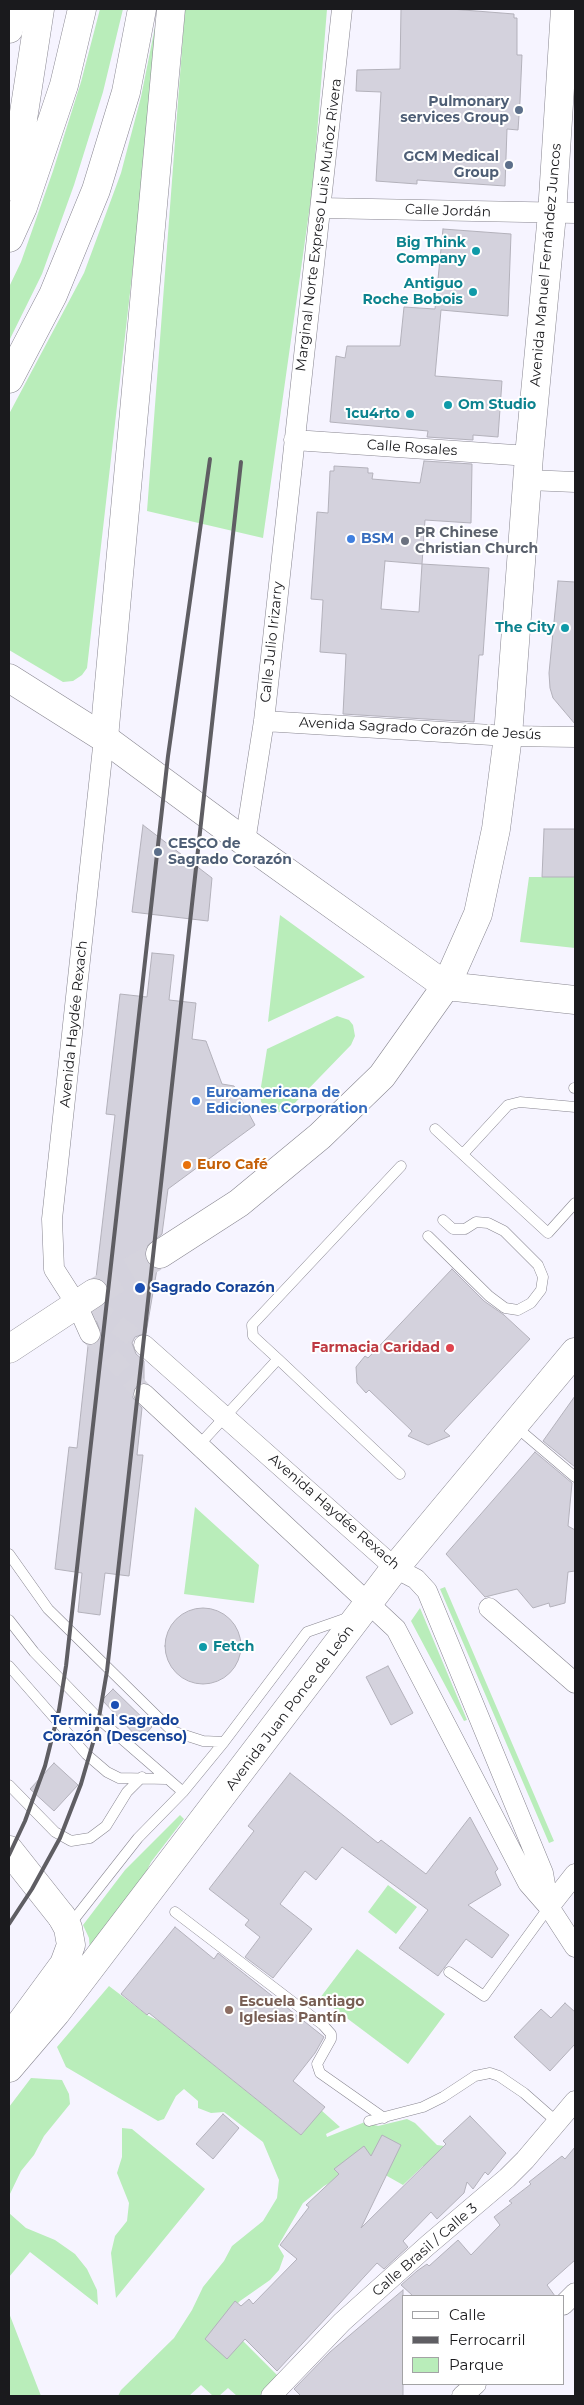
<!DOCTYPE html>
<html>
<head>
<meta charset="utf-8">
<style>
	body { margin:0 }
	#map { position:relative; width:584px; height:2405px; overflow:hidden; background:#f6f4ff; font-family:Montserrat,sans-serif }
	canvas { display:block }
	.frame { position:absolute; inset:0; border:10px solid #1a1a1d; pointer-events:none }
	.legend { position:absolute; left:402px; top:2295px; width:162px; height:90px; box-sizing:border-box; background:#fff; border:1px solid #a3a3a5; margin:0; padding:6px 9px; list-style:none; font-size:15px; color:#1a1a1d }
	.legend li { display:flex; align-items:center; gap:10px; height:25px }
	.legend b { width:25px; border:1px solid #a3a3a5 }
</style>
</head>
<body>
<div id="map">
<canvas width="584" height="2405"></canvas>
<div class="frame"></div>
<ul class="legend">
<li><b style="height:6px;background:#fff"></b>Calle</li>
<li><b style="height:6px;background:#5f5e63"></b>Ferrocarril</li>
<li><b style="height:14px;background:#b9edba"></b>Parque</li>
</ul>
</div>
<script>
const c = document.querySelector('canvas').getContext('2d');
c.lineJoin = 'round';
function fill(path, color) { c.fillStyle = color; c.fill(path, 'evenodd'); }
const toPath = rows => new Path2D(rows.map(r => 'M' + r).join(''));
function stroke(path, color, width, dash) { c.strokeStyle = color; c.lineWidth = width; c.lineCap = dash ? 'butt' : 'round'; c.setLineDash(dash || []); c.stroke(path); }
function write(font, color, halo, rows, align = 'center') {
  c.font = font + ' Montserrat,sans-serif'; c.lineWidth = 4; c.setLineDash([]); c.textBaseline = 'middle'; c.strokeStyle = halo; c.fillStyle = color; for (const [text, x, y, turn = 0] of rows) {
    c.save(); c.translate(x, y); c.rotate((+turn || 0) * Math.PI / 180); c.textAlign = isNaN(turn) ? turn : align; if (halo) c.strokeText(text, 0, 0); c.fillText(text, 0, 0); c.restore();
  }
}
fill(toPath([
	[100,9,123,9,103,92,74,185,42,274,9,341,9,287,21,262,53,171,81,82],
	[185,9,327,9,313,184,263,538,147,511],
	[156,22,161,22,87,668,82,675,73,681,63,682,9,650,9,414,84,273,121,173,141,97],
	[529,877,575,877,575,948,520,942],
	[280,915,365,977,268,1022],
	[337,1016,349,1020,353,1025,355,1036,351,1045,288,1110,285,1112,271,1112,261,1102,260,1093,267,1049],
	[195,1507,259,1565,254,1603,184,1594],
	[445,1587,554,1841,549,1843,440,1589],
	[420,1608,467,1720,464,1721,411,1621],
	[180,1815,184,1819,151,1862,138,1889,90,1951,89,1938,83,1925,125,1870],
	[388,1885,417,1907,396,1934,368,1912],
	[357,1949,445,2014,408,2064,320,1998],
	[109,1986,147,2015,159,2021,301,2135,321,2110,340,2127,326,2134,327,2137,365,2122,378,2126,407,2119,415,2123,437,2145,444,2146,446,2151,428,2170,423,2166,403,2185,380,2172,335,2180,324,2186,303,2203,278,2246,284,2256,279,2270,270,2280,240,2301,228,2313,239,2337,280,2378,259,2396,237,2396,228,2388,219,2396,213,2396,201,2385,189,2396,118,2396,121,2390,174,2338,192,2310,203,2287,224,2261,232,2246,263,2221,277,2198,279,2180,263,2142,224,2112,211,2113,198,2108,198,2101,184,2089,176,2096,164,2119,158,2121,66,2067,57,2047],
	[31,2078,62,2080,69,2094,70,2104,44,2136,34,2155,21,2171,9,2196,9,2107],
	[122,2128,132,2129,205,2189,116,2298,111,2253,115,2236,127,2221,129,2203,117,2173,122,2157],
	[9,2213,26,2228,55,2240,75,2254,87,2269,97,2290,98,2305,30,2252,9,2277],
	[9,2313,41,2396,42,2396,9,2396]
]), '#b9edba');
const building = toPath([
	[401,9,451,9,514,14,514,18,517,18,517,55,522,55,520,101,518,130,507,129,505,186,417,180,417,184,376,181,381,92,356,91,357,70,400,69,401,9],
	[443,229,511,234,508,316,441,310,435,376,502,381,498,437,473,435,473,440,427,437,428,431,330,422,336,356,345,358,347,346,400,346,404,307,435,309,443,229],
	[424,461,472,464,471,523,425,520,422,564,489,568,483,655,479,655,474,722,343,714,346,654,320,652,323,600,311,599,317,512,328,513,330,471,334,471,334,466,368,468,368,473,373,473,372,479,420,483,424,461],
	[385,561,422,564,419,612,381,609,385,561],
	[558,581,575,582,575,724,553,698,550,688,549,673,558,581],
	[143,825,212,878,208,921,132,912,143,825],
	[544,829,575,829,575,877,542,877,544,829],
	[152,953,174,955,169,1000,196,1003,192,1039,206,1041,222,1084,234,1086,255,1125,168,1189,162,1234,146,1247,144,1254,147,1262,157,1269,146,1333,135,1337,132,1343,136,1354,144,1361,144,1382,136,1386,132,1392,133,1398,142,1408,137,1455,143,1455,129,1576,105,1573,100,1615,78,1612,82,1573,55,1569,69,1447,77,1448,88,1346,95,1345,102,1336,93,1312,108,1300,110,1293,107,1284,96,1278,115,1115,106,1114,120,994,147,997,152,953],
	[452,1269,484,1301,504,1315,530,1339,444,1431,450,1436,428,1445,408,1436,412,1431,369,1390,366,1393,357,1383,356,1367,365,1356,368,1358,452,1269],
	[575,1396,575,1467,543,1441,575,1396],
	[535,1452,572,1483,568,1526,575,1530,575,1571,568,1572,565,1603,550,1607,549,1603,533,1608,517,1589,485,1597,446,1554,535,1452],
	'165 1646a38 38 0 1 1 76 0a38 38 0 1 1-76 0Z',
	[388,1666,413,1713,391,1725,366,1677,388,1666],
	[113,1689,152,1727,140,1740,102,1700,113,1689],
	[54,1763,78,1785,54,1811,30,1789,54,1763],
	[290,1773,378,1843,381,1840,426,1874,470,1817,498,1869,495,1872,501,1885,468,1905,509,1935,492,1958,466,1939,438,1976,399,1948,428,1910,342,1847,316,1880,305,1871,280,1904,312,1929,273,1978,245,1957,260,1937,245,1925,249,1920,209,1889,254,1831,248,1826,290,1773],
	[175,1927,214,1959,218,1953,324,2037,315,2053,293,2081,325,2107,301,2135,149,2013,147,2015,121,1994,175,1927],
	[565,2003,575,2012,575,2044,550,2071,514,2037,541,2009,551,2018,565,2003],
	[223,2114,239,2128,213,2159,196,2144,223,2114],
	[470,2116,506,2153,488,2175,485,2172,473,2189,467,2182,464,2193,437,2219,431,2212,403,2241,408,2247,384,2269,377,2263,277,2371,245,2339,227,2359,205,2339,235,2301,241,2306,249,2299,253,2304,297,2259,280,2245,309,2207,306,2205,339,2174,334,2169,364,2146,371,2156,382,2135,401,2145,361,2228,446,2144,443,2141,470,2116],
	[575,2147,575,2260,547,2285,555,2296,413,2296,401,2285,417,2271,427,2264,429,2266,458,2240,471,2255,500,2225,494,2217,512,2203,509,2201,531,2184,529,2182,562,2156,565,2159,575,2147],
	[403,2290,403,2396,301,2396,294,2389,330,2352,403,2290]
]);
fill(building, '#d4d2dd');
stroke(building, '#b3b1bb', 1);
stroke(toPath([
	[93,1306,144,1345],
	[90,1334,144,1394]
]), '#d5d3dd', 20, [20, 10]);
stroke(toPath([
	[94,1293,160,1254]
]), '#d5d3dd', 28, [28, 14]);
const lane = toPath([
	[574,1088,575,1088],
	[435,1129,548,1233,575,1203],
	[463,1154,508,1105,520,1102,575,1107],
	[428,1236,489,1296,505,1308,518,1310,531,1303,541,1290,543,1277,538,1265,504,1231,488,1223,476,1222,465,1229,453,1229,443,1220],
	[278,1359,400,1474],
	[515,1426,575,1477],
	[199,1445,278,1359,253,1336,252,1325,401,1166],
	[9,1554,48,1609,172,1731,203,1741,224,1742],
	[9,1620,34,1652,99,1719,183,1792],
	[9,1666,86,1754,107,1772,119,1778,166,1779],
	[9,1785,55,1832,71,1841,90,1838,106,1826,127,1792,142,1777],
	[175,1912,323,2025,331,2034,331,2039,317,2064,320,2073,384,2118],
	[68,1927,138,1838,183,1792,224,1742,307,1632,350,1617],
	[449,1972,484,1996,549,1907],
	[369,2121,423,2107,443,2097,475,2076,490,2073,499,2076,524,2093,557,2122]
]);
const street = toPath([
	[321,208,575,213],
	[294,440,529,456],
	[528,480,575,482],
	[264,721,508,736,575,737],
	[245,842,264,721,342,9],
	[90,1334,77,1305,54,1269,52,1219,104,738],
	[144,1345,395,1568,416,1579,427,1591,543,1873,549,1907],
	[144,1394,396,1629,528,1883,549,1907,575,1947],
	[489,1608,575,1683],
	[549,1907,575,1874],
	[563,2305,575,2293],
	[271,2396,342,2322,428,2245,507,2178,525,2160,575,2101],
	[462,2396,476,2384]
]);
const secondary = toPath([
	[9,29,14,9],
	[9,678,104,738,245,842,446,986,575,1000],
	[160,1254,239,1203,320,1136,382,1076,446,986,478,914,496,829,508,736,529,456,552,214,565,9],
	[9,1349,94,1293]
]);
const primary = toPath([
	[9,2039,64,1964,71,1945,68,1928,62,1917],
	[9,2068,56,2013,395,1568,575,1352]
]);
const highway = toPath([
	[22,193,19,145,40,9],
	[9,238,23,207,64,85,82,9],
	[9,379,53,295,96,190,126,92,142,9],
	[104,738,171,9],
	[9,1850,62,1917]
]);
stroke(lane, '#888690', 11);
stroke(street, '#888690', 21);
stroke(secondary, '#888690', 29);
stroke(primary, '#888690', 29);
stroke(highway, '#888690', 29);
stroke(lane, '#fff', 10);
stroke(street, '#fff', 20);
stroke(secondary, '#fff', 28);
stroke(primary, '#fff', 28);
stroke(highway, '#fff', 28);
stroke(toPath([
	[9,1855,25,1821,45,1766,59,1710,66,1666,168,756,210,459],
	[9,1924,32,1889,60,1838,81,1784,97,1729,107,1671,241,462]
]), '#5f5e63', 4);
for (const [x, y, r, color] of [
	[519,110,5,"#5c6f8a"],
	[509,165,5,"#5c6f8a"],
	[476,251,5,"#0f9aa8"],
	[473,292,5,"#0f9aa8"],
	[448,405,5,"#0f9aa8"],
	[410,414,5,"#0f9aa8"],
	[351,539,5,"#3f7fe0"],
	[405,541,5,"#6b7280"],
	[565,628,5,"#0f9aa8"],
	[158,852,5,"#5c6f8a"],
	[196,1101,5,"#3f7fe0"],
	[187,1165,5,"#e8710a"],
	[140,1288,6,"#1a4fb4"],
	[450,1348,5,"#e0444e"],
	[203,1647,5,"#0f9aa8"],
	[115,1705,5,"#1a4fb4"],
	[229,2010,5,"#8d6e63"]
]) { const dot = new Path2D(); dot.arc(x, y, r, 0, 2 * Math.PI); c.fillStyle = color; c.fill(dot); stroke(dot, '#fff', 2); }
write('bold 14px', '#4e5e75', '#fff', [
	["Pulmonary",509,102],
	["services Group",509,118],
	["GCM Medical",499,157],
	["Group",499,173],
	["CESCO de",168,844,"left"],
	["Sagrado Corazón",168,860,"left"]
], 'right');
write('14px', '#1a1a1d', '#fff', [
	["Calle Jordán",448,211,2],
	["Marginal Norte Expreso Luis Muñoz Rivera",319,225,-83],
	["Avenida Manuel Fernández Juncos",546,265,-85],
	["Calle Rosales",412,448,4],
	["Calle Julio Irizarry",272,642,-84],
	["Avenida Sagrado Corazón de Jesús",420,729,3],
	["Avenida Haydée Rexach",74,1024,-84],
	["Avenida Haydée Rexach",334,1512,41],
	["Avenida Juan Ponce de León",290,1708,-53],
	["Calle Brasil / Calle 3",425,2250,-41]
]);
write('bold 14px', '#0d838f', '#fff', [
	["Big Think",466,243],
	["Company",466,259],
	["Antiguo",463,284],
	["Roche Bobois",463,300],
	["Om Studio",458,405,"left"],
	["1cu4rto",400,414],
	["The City",555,628],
	["Fetch",213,1647,"left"]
], 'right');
write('bold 14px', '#5b616d', '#fff', [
	["PR Chinese",415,533],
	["Christian Church",415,549]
], 'left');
write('bold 14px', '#366cbe', '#fff', [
	["BSM",361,539],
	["Euroamericana de",206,1093],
	["Ediciones Corporation",206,1109]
], 'left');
write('bold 14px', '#c56008', '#fff', [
	["Euro Café",197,1165]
], 'left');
write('bold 14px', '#164399', '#fff', [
	["Sagrado Corazón",151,1288],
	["Terminal Sagrado",115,1721,"center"],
	["Corazón (Descenso)",115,1737,"center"]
], 'left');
write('bold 14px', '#be3a42', '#fff', [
	["Farmacia Caridad",440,1348]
], 'right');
write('bold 14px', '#785e54', '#fff', [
	["Escuela Santiago",239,2002],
	["Iglesias Pantín",239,2018]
], 'left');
</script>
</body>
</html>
